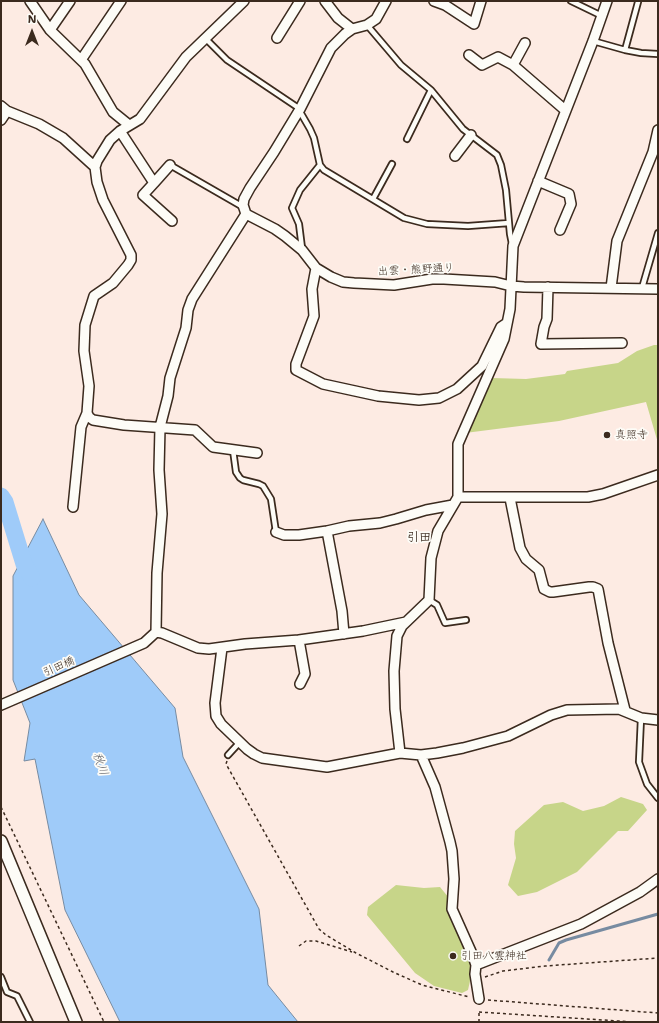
<!DOCTYPE html>
<html>
<head>
<meta charset="utf-8">
<style>
	body { margin:0 }
	#map { position:relative; width:659px; height:1023px; overflow:hidden; background:#fdebe3; font-family:"Shantell Sans",sans-serif }
	canvas { display:block }
	.frame { position:absolute; inset:0; border:2px solid #3b2a1e; pointer-events:none }
	.north { position:absolute; left:12px; top:12px; width:40px; height:40px; -webkit-text-stroke:3px #fdfcf7; paint-order:stroke; rotate:0deg; font-size:11px; font-weight:700; line-height:16px; text-align:center; color:#3b2a1e }
	.north::after { content:''; display:block; margin:auto; width:14px; height:18px; background:#3b2a1e; clip-path:polygon(50% 0,100% 100%,50% 72%,0 100%) }
</style>
</head>
<body>
<div id="map">
<canvas width="659" height="1023"></canvas>
<div class="frame"></div>
<div class="north">N</div>
</div>
<script>
const c = document.querySelector('canvas').getContext('2d');
c.lineJoin = 'round';
function fill(path, color) { c.fillStyle = color; c.fill(path, 'evenodd'); }
const toPath = rows => new Path2D(rows.map(r => 'M' + r).join(''));
function stroke(path, color, width, dash) { c.strokeStyle = color; c.lineWidth = width; c.lineCap = dash ? 'butt' : 'round'; c.setLineDash(dash || []); c.stroke(path); }
function write(font, color, halo, rows, align = 'center') {
  c.font = font + ' "Shantell Sans","Klee One",sans-serif'; c.lineWidth = 3.5; c.setLineDash([]); c.textBaseline = 'middle'; c.strokeStyle = halo; c.fillStyle = color; for (const [text, x, y, turn = 0] of rows) {
    c.save(); c.translate(x, y); c.rotate((+turn || 0) * Math.PI / 180); c.textAlign = isNaN(turn) ? turn : align; if (halo) c.strokeText(text, 0, 0); c.fillText(text, 0, 0); c.restore();
  }
}
fill(toPath([
	[654,345,658,345,658,443,646,402,559,421,465,433,492,378,526,379,565,374,567,371,618,363,637,351],
	[621,797,643,804,647,810,628,831,618,831,577,872,537,892,518,896,508,885,516,858,514,844,515,831,544,805,563,802,583,811,604,806],
	[396,885,424,888,440,887,449,898,456,930,471,963,472,972,468,990,462,993,434,986,415,973,367,915,368,907]
]), '#c7d589');
const water = toPath([
	[43,519,79,595,175,708,183,757,259,909,268,985,298,1022,120,1022,65,910,35,759,24,761,30,723,13,680,13,576,43,519]
]);
fill(water, '#9fcbf9');
stroke(water, '#778ba1', 1);
stroke(toPath([
	[549,960,559,943,566,940,658,914]
]), '#778ba1', 3);
stroke(toPath([
	[1,496,5,502,24,564,32,578]
]), '#9fcbf9', 17);
const service = toPath([
	[571,1,602,16],
	[367,25,401,65,431,90,463,129,497,155,501,165,506,190,510,234,512,244],
	[206,39,227,60,300,109],
	[593,41,625,50,641,53,658,54],
	[625,50,638,2],
	[299,110,310,129,314,138,320,165,324,170,404,218,427,224,468,226,509,223],
	[407,139,431,90],
	[170,165,243,207],
	[373,199,392,164],
	[302,248,299,224,292,208,300,190,320,165],
	[642,288,658,233],
	[233,450,236,472,240,478,243,480,259,484,263,486,271,499,276,532],
	[429,600,437,605,445,623,466,620],
	[641,718,639,762,647,784,658,798],
	[228,755,240,742],
	[1,977,7,992,17,996,30,1022]
]);
const minor = toPath([
	[30,1,50,30,85,64,113,112,129,125],
	[244,1,186,57,140,119,120,131,110,140,97,161,95,167,97,182,103,200,131,255,131,260,128,265,113,283,94,296,85,325,84,351,89,386,87,413,89,417,93,420,124,425,195,430,213,447,257,453],
	[325,1,338,18,352,29],
	[434,1,445,5,474,24,481,1],
	[50,30,70,1],
	[277,38,300,1],
	[469,55,482,65,498,57,513,65,565,110],
	[81,60,121,1],
	[513,65,525,43],
	[1,106,7,111,39,124,63,138,95,167],
	[1,120,7,111],
	[120,131,154,183,170,165],
	[455,156,471,135],
	[538,181,569,194,571,204,560,230],
	[154,183,143,195,172,221],
	[246,214,275,229,285,236,302,250,316,268,331,277,343,282,354,283,394,285,432,279,444,279,495,282,511,286,524,287,658,289],
	[246,214,243,205,244,199,250,188,274,152,300,109,331,48,345,34,352,29,367,25,376,19,386,1],
	[316,268,312,289,314,316,296,364,296,370,323,384,378,396,419,400,439,398,457,389,482,366,501,327,507,323],
	[548,287,547,319,544,327,541,344,622,343],
	[611,288,617,241,653,152,658,130],
	[458,497,588,497,603,494,658,475],
	[510,498,520,548,526,559,539,570,544,589,550,592,553,592,589,587,593,587,598,589,608,643,625,710],
	[73,507,81,427,87,413],
	[327,531,342,611,344,634],
	[276,532,284,535,299,535,327,531,349,526,380,523,396,519,426,510,453,505],
	[156,632,157,573,162,514,159,470,160,427,168,396,170,378,186,328,188,310,192,299,246,214],
	[299,640,305,674,300,684],
	[222,648,215,703,216,716,221,724,247,749,254,754,262,758,327,767,400,753,421,755,437,753,463,748,508,736,551,715,567,710,619,709,641,718,658,720],
	[1,705,144,643,156,632,162,633,198,648,209,649,245,644,299,640,363,631,406,622],
	[400,753,395,709,394,671,397,636,402,626,429,600,431,558,438,531,458,497,458,444,504,339,510,309,513,246,593,41,607,1],
	[421,755,435,787,450,842,452,851,454,879,452,909,473,956,476,965,475,974,479,999],
	[476,965,581,924,640,892,658,879]
]);
const tertiary = toPath([
	[1,841,76,1022]
]);
stroke(service, '#3b2a1e', 8);
stroke(minor, '#3b2a1e', 12);
stroke(tertiary, '#3b2a1e', 14);
stroke(toPath([
	[227,761,226,764,319,929,326,935,356,953,393,972,422,985,469,997],
	[1,807,104,1022],
	[299,946,306,941,316,941,352,952],
	[485,977,503,971,545,966,658,958],
	[488,1000,658,1013],
	[479,1012,634,1022],
	[479,1013,479,1022]
]), '#3b2a1e', 1.5, [3, 3]);
stroke(service, '#fdfcf7', 4.5);
stroke(minor, '#fdfcf7', 9);
stroke(tertiary, '#fdfcf7', 11);
for (const [x, y, r, color] of [
	[607,435,4,"#3b2a1e"],
	[453,956,4,"#3b2a1e"]
]) { const dot = new Path2D(); dot.arc(x, y, r, 0, 2 * Math.PI); c.fillStyle = color; c.fill(dot); stroke(dot, '#fdfcf7', 1.5); }
write('11px', '#3b2a1e', '#fdfcf7', [
	["出雲・熊野通り",416,270,-3],
	["引田橋",59,667,-24]
]);
write('11px', '#3b2a1e', '#fdfcf7', [
	["真照寺",615,435],
	["引田八雲神社",461,956]
], 'left');
write('bold 12px', '#3b2a1e', '#fdfcf7', [
	["引田",419,538]
]);
write('italic 12px', '#595a60', '#fdfcf7', [
	["秋川",100,764,71]
]);
</script>
</body>
</html>
